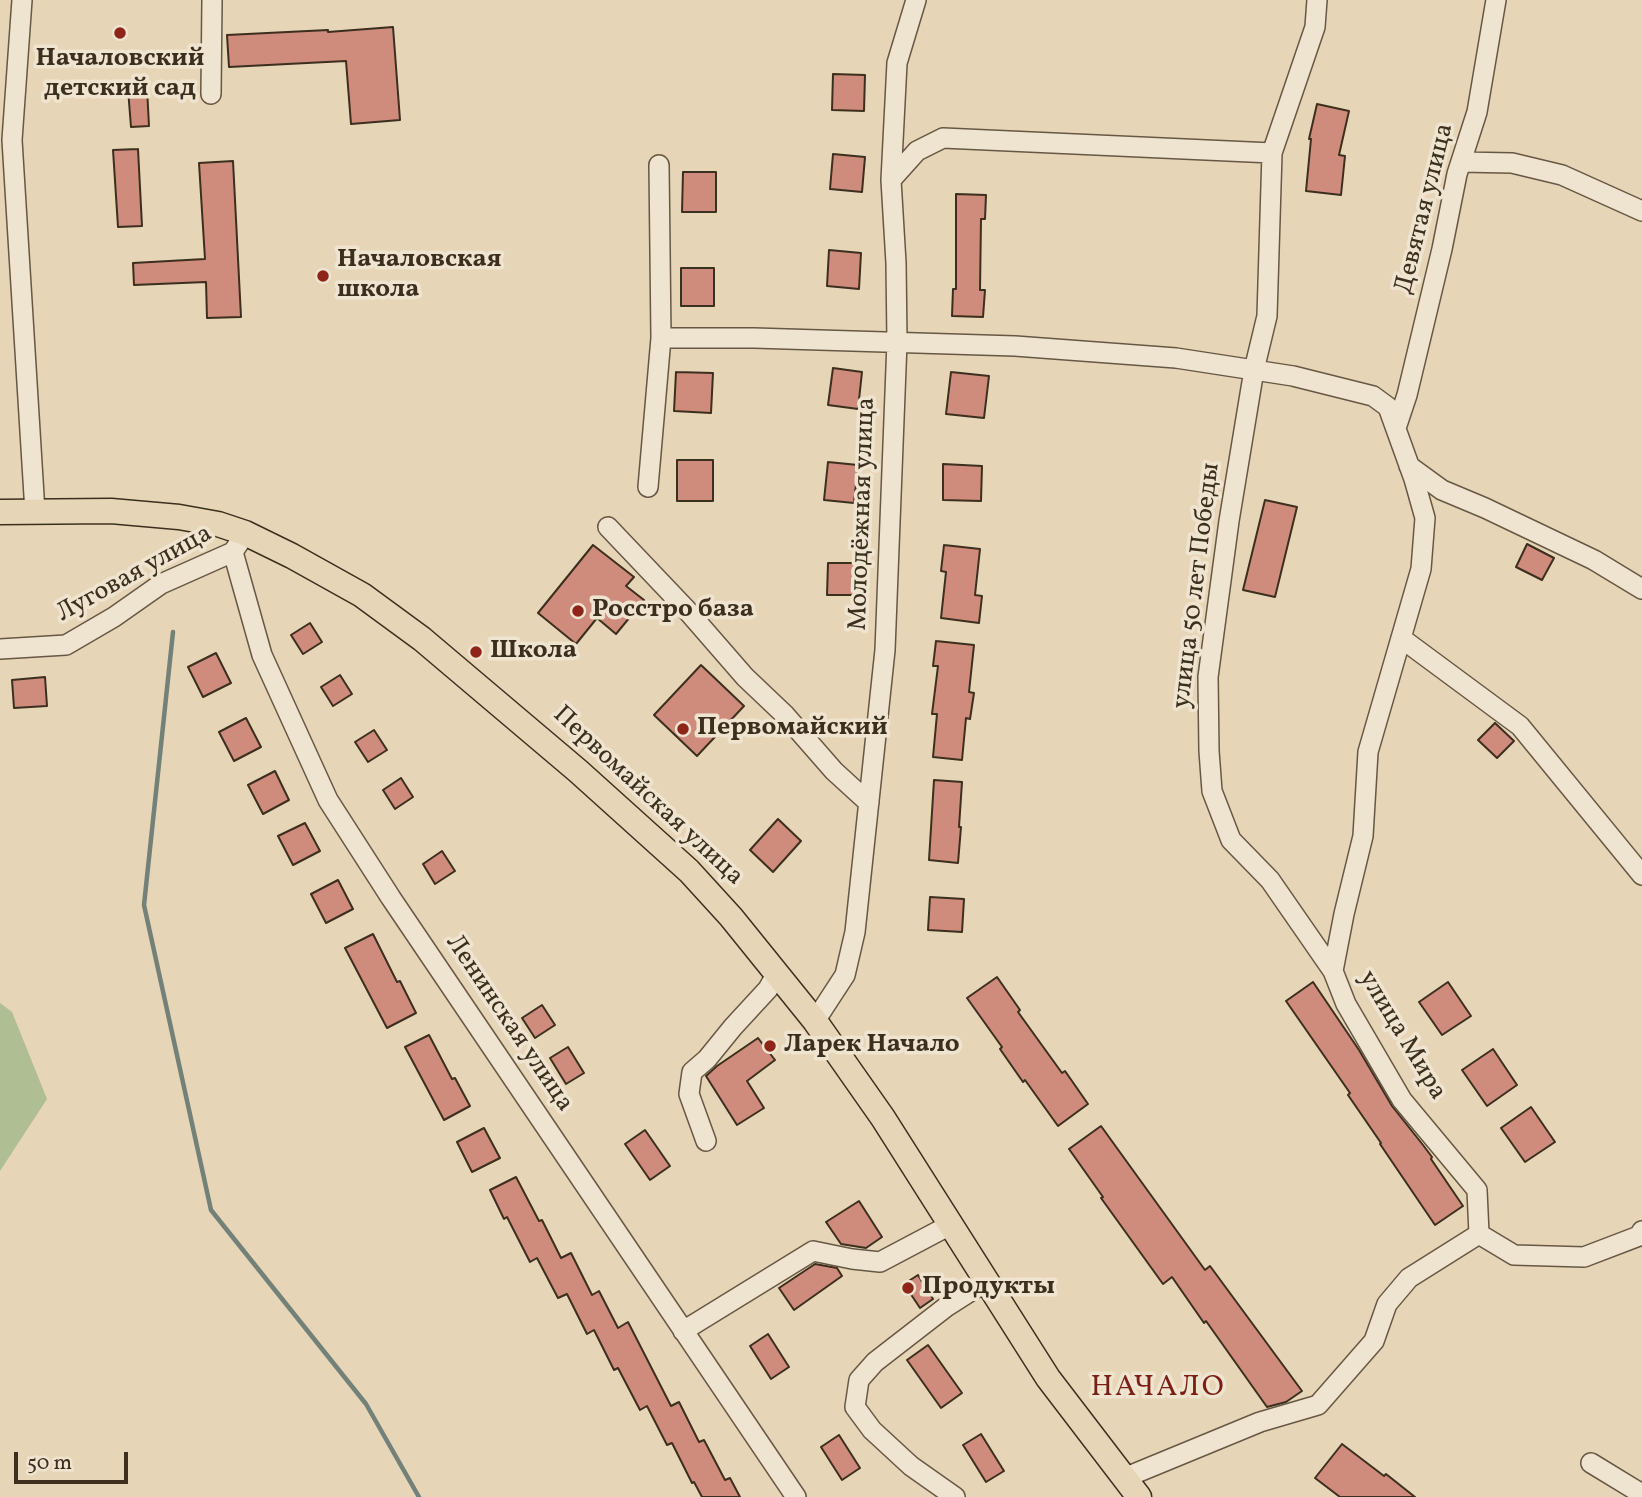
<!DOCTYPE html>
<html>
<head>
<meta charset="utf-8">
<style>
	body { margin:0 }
	#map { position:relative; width:1642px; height:1497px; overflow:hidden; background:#e6d5b7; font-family:Vollkorn,serif }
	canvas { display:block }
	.scale { position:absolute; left:14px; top:1452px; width:114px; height:32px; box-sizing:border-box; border:4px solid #3c2f1e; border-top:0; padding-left:9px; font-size:21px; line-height:24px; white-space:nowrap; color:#3c2f1e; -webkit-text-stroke:5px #efe4d0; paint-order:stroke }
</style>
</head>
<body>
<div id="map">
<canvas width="1642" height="1497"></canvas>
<div class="scale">50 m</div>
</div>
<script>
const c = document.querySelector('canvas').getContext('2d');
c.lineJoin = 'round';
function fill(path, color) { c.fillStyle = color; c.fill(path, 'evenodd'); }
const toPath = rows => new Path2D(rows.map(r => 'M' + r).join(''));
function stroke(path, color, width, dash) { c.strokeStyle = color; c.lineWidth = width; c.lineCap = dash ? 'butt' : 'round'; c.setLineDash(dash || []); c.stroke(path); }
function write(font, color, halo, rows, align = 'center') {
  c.font = font + ' Vollkorn,serif'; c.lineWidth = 7; c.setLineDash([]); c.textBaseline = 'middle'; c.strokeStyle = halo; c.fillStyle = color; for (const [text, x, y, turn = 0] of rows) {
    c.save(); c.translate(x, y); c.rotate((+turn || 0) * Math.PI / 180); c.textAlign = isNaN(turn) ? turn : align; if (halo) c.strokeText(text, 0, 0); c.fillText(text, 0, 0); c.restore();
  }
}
fill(toPath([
	[0,1003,12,1012,47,1099,0,1171]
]), '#afbe93');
stroke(toPath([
	[173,632,144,905,211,1210,366,1404,419,1497]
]), '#738178', 4.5);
const building = toPath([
	[393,27,400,120,351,124,346,61,229,67,227,35,328,30,328,32,393,27],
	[833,74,865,75,864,111,832,110,833,74],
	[147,88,149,126,131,127,128,89,147,88],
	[1317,104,1349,111,1339,155,1345,156,1341,195,1306,191,1311,139,1309,139,1317,104],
	[138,149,142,226,118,227,113,150,138,149],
	[833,154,865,157,862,192,830,189,833,154],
	[233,161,241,317,207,318,206,282,134,285,133,263,205,259,199,163,233,161],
	[683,172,716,172,716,212,682,212,683,172],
	[956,194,986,195,985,219,981,219,980,290,985,290,983,317,952,316,953,289,956,289,956,194],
	[829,250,861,253,859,289,827,286,829,250],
	[681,268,714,268,714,306,681,306,681,268],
	[833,368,862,372,858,409,828,405,833,368],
	[676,372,713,373,711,413,674,411,676,372],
	[951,372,989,376,984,418,946,414,951,372],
	[677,460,713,460,713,501,677,501,677,460],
	[828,462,858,465,854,503,824,500,828,462],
	[943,464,982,466,981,501,943,500,943,464],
	[1265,500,1297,507,1275,597,1243,590,1265,500],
	[1527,544,1554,558,1542,580,1516,567,1527,544],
	[593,545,634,577,626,586,644,600,616,634,597,618,576,644,538,613,593,545],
	[944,545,980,549,975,595,982,596,979,623,941,618,946,572,941,571,944,545],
	[828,563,858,563,857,595,827,595,828,563],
	[310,623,322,642,303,654,291,635,310,623],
	[936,641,974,645,969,692,974,693,970,719,966,718,962,760,933,757,937,714,932,714,938,666,933,666,936,641],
	[216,653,231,683,203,697,188,667,216,653],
	[701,665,744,706,697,756,654,715,701,665],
	[340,675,352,694,333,706,321,687,340,675],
	[45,677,47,706,14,708,12,680,45,677],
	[246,718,261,747,234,761,219,732,246,718],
	[1495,723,1514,741,1497,758,1478,740,1495,723],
	[374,730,387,750,368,762,355,742,374,730],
	[275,771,289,800,263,814,248,785,275,771],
	[401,778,413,797,395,809,383,790,401,778],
	[934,780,962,782,959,827,961,827,958,863,929,860,934,780],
	[778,819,801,841,773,872,750,850,778,819],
	[305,823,320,851,293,865,278,836,305,823],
	[442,851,455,871,435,884,423,864,442,851],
	[338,880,353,909,326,923,311,894,338,880],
	[930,897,964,899,962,932,928,930,930,897],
	[373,934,397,982,400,981,416,1013,387,1028,345,948,373,934],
	[997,977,1020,1010,1018,1012,1062,1073,1065,1071,1088,1104,1058,1126,1025,1080,1023,1082,1000,1049,1002,1047,967,998,997,977],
	[1313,982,1359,1050,1392,1106,1423,1145,1432,1157,1431,1159,1463,1206,1435,1225,1380,1144,1381,1143,1348,1095,1350,1093,1286,1001,1313,982],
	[1448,982,1471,1016,1442,1035,1419,1002,1448,982],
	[542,1005,555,1025,535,1038,522,1018,542,1005],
	[429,1035,452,1079,455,1078,470,1106,444,1120,405,1047,429,1035],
	[758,1038,775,1060,747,1081,764,1108,737,1125,706,1076,717,1066,758,1038],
	[568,1047,584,1073,566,1084,550,1058,568,1047],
	[1493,1049,1517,1085,1487,1106,1462,1070,1493,1049],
	[1531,1107,1555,1142,1525,1162,1501,1128,1531,1107],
	[1101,1126,1205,1270,1210,1266,1302,1391,1286,1402,1267,1407,1206,1321,1204,1323,1172,1277,1163,1284,1101,1198,1103,1197,1069,1149,1101,1126],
	[484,1128,500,1158,472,1172,457,1142,484,1128],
	[645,1130,670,1166,650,1180,625,1144,645,1130],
	[516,1177,539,1221,542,1220,561,1258,571,1253,592,1295,599,1291,618,1328,628,1322,671,1406,679,1402,699,1442,704,1440,725,1480,730,1478,740,1497,702,1497,694,1482,692,1483,672,1443,667,1445,647,1406,640,1410,618,1368,614,1370,594,1330,587,1334,567,1294,558,1298,537,1258,530,1262,507,1217,504,1219,490,1190,516,1177],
	[859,1201,882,1237,866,1248,841,1244,826,1222,859,1201],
	[815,1264,837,1268,842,1276,794,1310,779,1288,815,1264],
	[918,1275,933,1299,920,1308,904,1284,918,1275],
	[768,1334,789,1367,771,1379,750,1346,768,1334],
	[928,1345,962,1393,941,1408,907,1360,928,1345],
	[981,1434,1004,1471,986,1482,963,1445,981,1434],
	[839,1435,860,1468,842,1480,821,1447,839,1435],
	[1342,1444,1384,1476,1386,1474,1415,1497,1340,1497,1315,1478,1342,1444]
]);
fill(building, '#cf8b7c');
stroke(building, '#3c2f1e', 2);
const minor = toPath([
	[22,0,12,140,35,512],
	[1317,0,1315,27,1272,153,1267,316,1254,370,1229,521,1208,677,1209,751,1212,791,1231,840,1270,880,1333,971,1346,1004,1402,1100,1477,1190,1479,1234],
	[211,94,212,0],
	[1461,162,1512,163,1562,175,1642,211],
	[891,180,917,151,943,138,1272,153],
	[661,338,754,338,1015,346,1176,358,1293,376,1373,396,1388,407,1414,479,1425,518,1421,569,1368,752,1363,836,1344,914,1333,971],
	[1396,428,1407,395,1442,249,1457,174,1477,112,1496,0],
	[1409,466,1442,490,1485,508,1594,560,1642,589],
	[648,487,661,338,659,165],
	[608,527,685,608,745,677,785,715,834,771,869,803],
	[233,552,262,655,328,800,391,898,796,1497],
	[1401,638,1520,726,1642,875],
	[0,649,66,645,114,617,161,584,233,552,239,543],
	[815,1021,845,975,855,932,885,650,897,342,896,263,891,180,897,63,916,0],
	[706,1141,689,1094,692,1072,707,1059,733,1027,768,989,777,973],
	[1479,1234,1514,1255,1584,1257,1639,1236,1642,1231],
	[683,1331,813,1251,852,1259,880,1262,950,1225],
	[1591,1463,1642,1494],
	[1124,1478,1260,1422,1318,1405,1374,1341,1387,1304,1409,1278,1479,1234],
	[955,1497,911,1466,872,1430,855,1407,859,1380,875,1362,946,1307,985,1282]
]);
const major = toPath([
	[0,512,111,511,179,517,218,524,245,533,292,556,362,595,422,639,578,771,689,871,731,917,815,1021,883,1118,1048,1378,1139,1497]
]);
stroke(minor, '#665844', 22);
stroke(major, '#3c2f1e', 27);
stroke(minor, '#efe4d0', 19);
stroke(major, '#e6d5b7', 24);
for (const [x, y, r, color] of [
	[120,33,7,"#8f2418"],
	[323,276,7,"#8f2418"],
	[578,611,7,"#8f2418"],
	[476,652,7,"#8f2418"],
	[683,729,7,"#8f2418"],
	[770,1046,7,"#8f2418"],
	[908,1288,7,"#8f2418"]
]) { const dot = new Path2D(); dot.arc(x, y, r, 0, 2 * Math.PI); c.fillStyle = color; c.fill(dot); stroke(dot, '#efe4d0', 2.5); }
write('bold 26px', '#3c2f1e', '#efe4d0', [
	["Началовский",120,60,"center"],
	["детский сад",120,90,"center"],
	["Началовская",337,261],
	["школа",337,291],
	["Росстро база",592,611],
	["Школа",490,652],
	["Первомайский",697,729],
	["Ларек Начало",784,1046],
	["Продукты",922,1288]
], 'left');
write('26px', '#3c2f1e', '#efe4d0', [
	["Девятая улица",1426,209,-76],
	["Молодёжная улица",864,514,-88],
	["Луговая улица",135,575,-29],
	["улица 50 лет Победы",1198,586,-83],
	["Первомайская улица",647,797,43],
	["Ленинская улица",508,1024,56],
	["улица Мира",1401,1036,59]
]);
c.letterSpacing = '2px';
write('30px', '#7a1f14', '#efe4d0', [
	["НАЧАЛО",1158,1389]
]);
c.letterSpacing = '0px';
</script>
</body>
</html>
